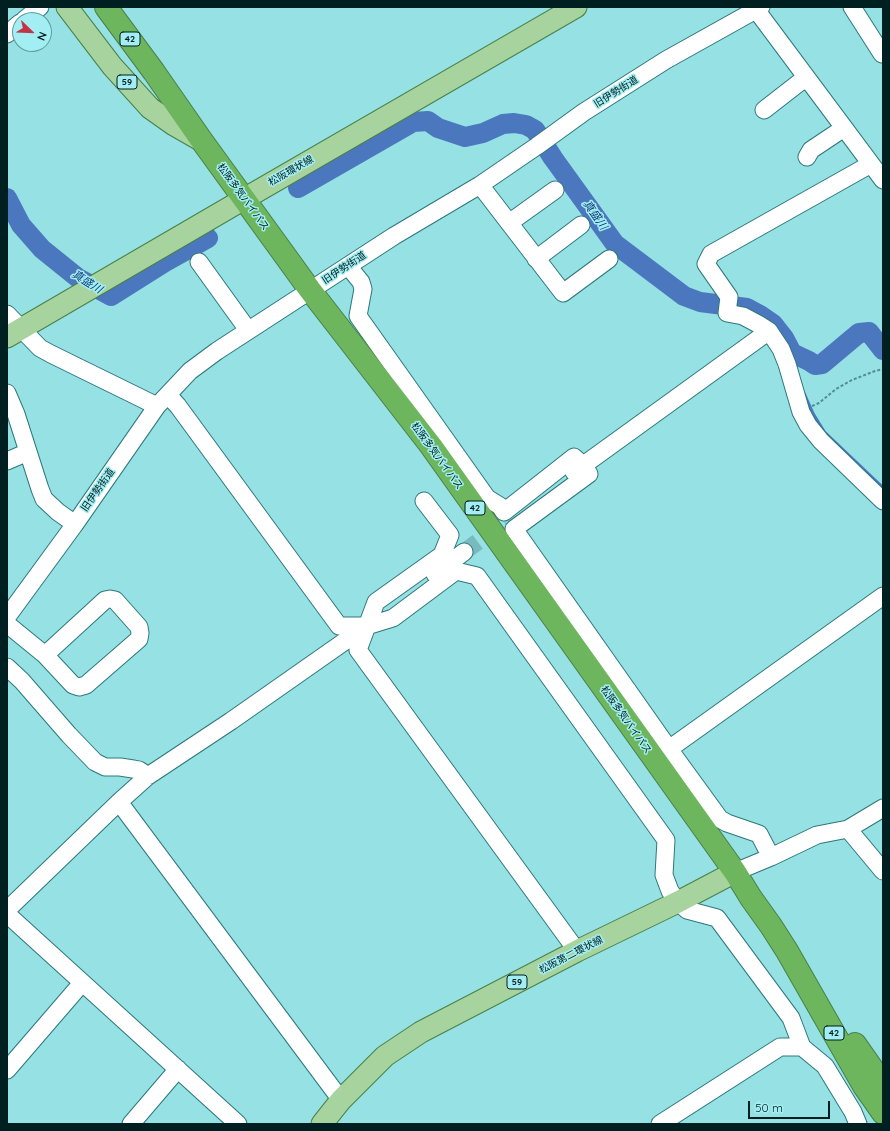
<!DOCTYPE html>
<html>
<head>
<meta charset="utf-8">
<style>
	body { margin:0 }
	#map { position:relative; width:890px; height:1131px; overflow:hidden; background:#96e1e4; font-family:Quicksand,sans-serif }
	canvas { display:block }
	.frame { position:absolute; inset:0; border:8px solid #001f21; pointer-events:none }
	.north { position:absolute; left:12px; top:12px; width:40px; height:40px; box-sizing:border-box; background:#a3eef2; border:1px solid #629b9e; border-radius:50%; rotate:113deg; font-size:11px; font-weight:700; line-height:16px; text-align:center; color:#001f21 }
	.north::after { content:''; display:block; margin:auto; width:14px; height:18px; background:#c43343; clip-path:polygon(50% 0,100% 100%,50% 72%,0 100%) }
	.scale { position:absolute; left:748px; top:1101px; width:82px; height:18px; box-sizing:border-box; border:2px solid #001f21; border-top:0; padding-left:5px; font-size:12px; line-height:14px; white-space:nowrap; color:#001f21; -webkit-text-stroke:3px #a3eef2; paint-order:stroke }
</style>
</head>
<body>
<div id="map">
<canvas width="890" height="1131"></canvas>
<div class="frame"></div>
<div class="north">N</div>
<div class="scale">50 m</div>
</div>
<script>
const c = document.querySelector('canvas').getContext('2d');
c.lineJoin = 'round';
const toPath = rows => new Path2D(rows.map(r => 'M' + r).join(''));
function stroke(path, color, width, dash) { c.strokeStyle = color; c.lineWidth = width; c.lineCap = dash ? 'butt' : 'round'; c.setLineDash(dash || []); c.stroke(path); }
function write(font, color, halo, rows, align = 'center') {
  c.font = font + ' Quicksand,"Noto Sans JP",sans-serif'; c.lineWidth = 3; c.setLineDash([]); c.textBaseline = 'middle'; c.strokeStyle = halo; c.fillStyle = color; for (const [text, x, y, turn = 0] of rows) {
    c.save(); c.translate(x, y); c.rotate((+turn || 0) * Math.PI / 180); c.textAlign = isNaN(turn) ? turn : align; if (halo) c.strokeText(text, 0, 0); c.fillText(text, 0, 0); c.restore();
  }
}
stroke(toPath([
	[792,353,794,361],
	[804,394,813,414,824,432,883,488]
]), '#4b77bf', 3.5);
stroke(toPath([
	[298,188,413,122,428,121,438,128,465,137,483,133,503,124,514,123,526,125,535,130,553,158,615,244,684,296,700,302,747,308,760,315,773,324,784,338,792,353,809,361,815,365,822,364,859,333,869,332,883,350],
	[7,198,21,225,42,249,78,278,111,296,165,262,208,238]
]), '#4b77bf', 20);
stroke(toPath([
	[464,552,505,522]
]), '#78babd', 17, [17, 8]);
const minor = toPath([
	[754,7,883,180],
	[852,7,882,54],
	[24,20,40,7],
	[7,34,20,23],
	[764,110,800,82,807,80],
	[807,157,811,150,844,128],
	[871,164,711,254,706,264,729,297,727,313,743,316,758,324,769,331,781,349,787,364,801,412,808,425,821,441,883,501],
	[480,185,563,293,609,259],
	[509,223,555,190],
	[536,259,581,225],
	[199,262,248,330],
	[348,266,361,282,363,289,358,316,487,498,500,506,504,512,574,457,583,465,589,474,514,529,669,749,720,819,727,823,759,834,771,857],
	[7,314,40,348,51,354,157,406],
	[7,393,16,414,40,489,44,499,58,512,75,524],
	[168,395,178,406,339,626,367,626,393,618,456,571,477,576,666,840,664,875,670,891,678,902,687,910,717,918,791,1018,802,1047,825,1066,853,1112,858,1124],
	[7,461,28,452],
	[574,472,769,331],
	[424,501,450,535,442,555,376,602,358,650,577,951],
	[435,574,464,552],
	[7,617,75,524,157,406,190,371,217,351,394,236,480,185,537,146,584,112,666,60,761,7],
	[7,624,45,655,73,685,79,687,86,685,139,639,140,633,139,627,115,600,110,599,105,600,45,655],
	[7,667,22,681,69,735,95,762,105,767,120,767,133,769,139,770,148,776],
	[669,749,883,596],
	[119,802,341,1100],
	[848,829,883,871],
	[735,872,771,857,817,835,848,829,883,808],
	[7,910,119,802,148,776,231,721,368,625],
	[7,914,238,1124],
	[7,1070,82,983],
	[131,1124,178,1069],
	[660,1124,780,1047,802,1047]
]);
const major = toPath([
	[67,7,112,66,150,108,174,125,202,141],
	[7,337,244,199,576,7],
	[322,1124,341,1100,385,1056,421,1032,577,951,678,902,735,872]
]);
const highway = toPath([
	[106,7,154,72,202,141,310,290,431,446,735,872,751,898,771,926,787,951,864,1086,883,1113],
	[855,1044,883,1084]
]);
stroke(minor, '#2c787c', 19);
stroke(major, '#478148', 23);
stroke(highway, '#478148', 24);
stroke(toPath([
	[812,406,819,403,836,389,852,380,875,371,883,369]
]), '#558c8f', 2, [3, 2]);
stroke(minor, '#fff', 17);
stroke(major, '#a7d39e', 21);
stroke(highway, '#6db65d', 22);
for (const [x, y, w] of [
	[130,39,20],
	[127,82,20],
	[475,508,20],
	[517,982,20],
	[834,1033,20]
]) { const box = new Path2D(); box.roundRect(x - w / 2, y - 7, w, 14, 3); c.fillStyle = '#a3eef2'; c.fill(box); stroke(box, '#001f21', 1); }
write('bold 9px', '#001f21', null, [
	["42",130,39],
	["59",127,82],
	["42",475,508],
	["59",517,982],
	["42",834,1033]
]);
write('10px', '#001f21', '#a3eef2', [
	["旧伊勢街道",616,92,-32],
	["松阪環状線",291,171,-30],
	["松阪多気バイパス",243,197,54],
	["旧伊勢街道",344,268,-33],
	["松阪多気バイパス",437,456,54],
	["旧伊勢街道",98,490,-55],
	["松阪多気バイパス",626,720,55],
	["松阪第二環状線",571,955,-27]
]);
write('italic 11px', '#10397b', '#a3eef2', [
	["真盛川",595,215,55],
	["真盛川",87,282,32]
]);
</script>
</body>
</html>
